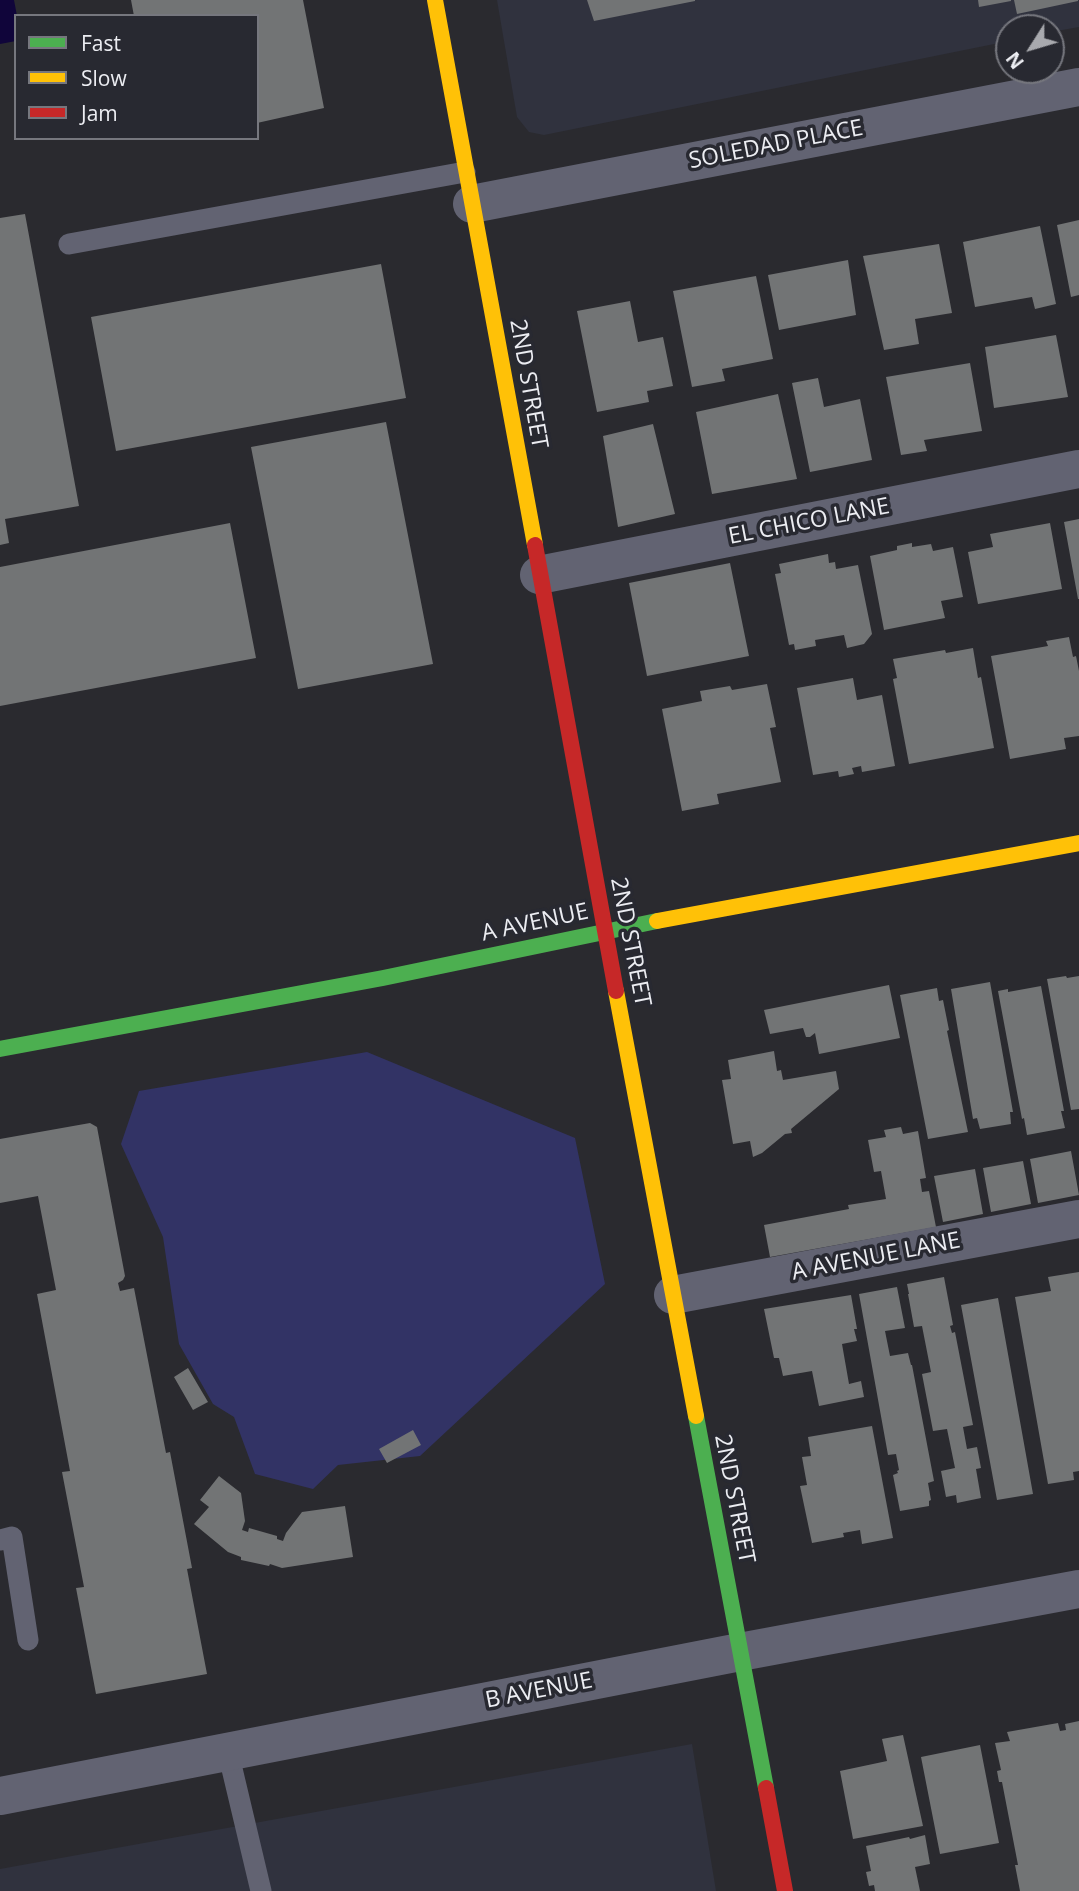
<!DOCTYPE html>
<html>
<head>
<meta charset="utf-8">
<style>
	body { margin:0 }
	#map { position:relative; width:1079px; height:1891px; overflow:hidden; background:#2a2a2f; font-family:"Open Sans",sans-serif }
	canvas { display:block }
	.legend { position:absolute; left:14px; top:14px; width:245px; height:126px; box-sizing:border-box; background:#282931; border:2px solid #76777e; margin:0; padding:9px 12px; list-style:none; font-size:21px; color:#ecedf2 }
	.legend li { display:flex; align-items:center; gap:14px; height:35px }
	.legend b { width:35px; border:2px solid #76777e }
	.north { position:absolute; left:995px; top:14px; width:70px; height:70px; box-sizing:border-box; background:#282931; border:2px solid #76777e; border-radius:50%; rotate:233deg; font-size:19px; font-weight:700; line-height:28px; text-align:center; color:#ecedf2 }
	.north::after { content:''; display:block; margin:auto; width:24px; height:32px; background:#a8a9ae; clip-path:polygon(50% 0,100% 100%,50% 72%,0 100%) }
</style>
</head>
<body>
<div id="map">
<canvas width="1079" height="1891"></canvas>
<ul class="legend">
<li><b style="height:9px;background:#4caf50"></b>Fast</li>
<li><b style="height:9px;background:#ffc107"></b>Slow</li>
<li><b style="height:9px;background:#c62828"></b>Jam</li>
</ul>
<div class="north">N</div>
</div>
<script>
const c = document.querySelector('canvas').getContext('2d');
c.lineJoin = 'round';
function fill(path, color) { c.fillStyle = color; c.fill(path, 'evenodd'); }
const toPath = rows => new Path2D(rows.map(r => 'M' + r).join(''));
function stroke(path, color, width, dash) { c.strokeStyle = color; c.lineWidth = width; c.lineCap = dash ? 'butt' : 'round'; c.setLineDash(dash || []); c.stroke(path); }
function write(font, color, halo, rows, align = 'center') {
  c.font = font + ' "Open Sans",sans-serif'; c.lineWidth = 7; c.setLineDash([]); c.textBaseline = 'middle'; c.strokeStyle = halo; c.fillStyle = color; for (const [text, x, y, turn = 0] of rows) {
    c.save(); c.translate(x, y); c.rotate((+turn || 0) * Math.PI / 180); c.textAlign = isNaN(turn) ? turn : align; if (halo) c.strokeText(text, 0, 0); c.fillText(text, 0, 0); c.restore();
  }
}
fill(toPath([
	[497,0,1079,0,1079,27,1051,32,1051,28,1009,28,1009,41,544,135,529,132,517,117],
	[692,1744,716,1891,0,1891,0,1869]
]), '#30323e');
fill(toPath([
	[367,1052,575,1138,605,1284,420,1456,338,1465,313,1489,255,1474,234,1417,213,1404,179,1344,163,1237,121,1144,139,1091]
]), '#323365');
fill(toPath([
	[0,0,14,0,17,16,16,41,0,44]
]), '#10053a');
fill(toPath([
	[131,0,303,0,324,108,257,123,257,16,134,16],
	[587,0,695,0,695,1,594,21],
	[978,0,1011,0,1011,1,979,7],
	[1014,0,1078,0,1078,1,1017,14],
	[25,214,79,506,5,519,9,543,0,545,0,218],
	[1079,220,1079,295,1071,297,1057,225],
	[1040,226,1056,304,1035,309,1032,297,975,307,963,242],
	[939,244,952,313,915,319,919,344,884,350,863,256],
	[848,260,856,315,779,330,768,275],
	[381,264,406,398,116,451,91,317],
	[756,276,773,359,722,369,725,381,692,387,673,291],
	[630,301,638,342,663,337,673,386,647,391,649,402,597,412,577,311],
	[1056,335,1068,397,994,408,985,347],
	[970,363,982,431,924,440,927,451,901,455,886,377],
	[818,378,824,407,860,399,872,460,810,472,792,383],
	[778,394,797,479,712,494,696,412],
	[386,422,433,664,298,689,251,447],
	[653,424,675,514,618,527,603,436],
	[1079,519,1079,599,1078,599,1064,522],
	[230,523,256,658,0,706,0,567],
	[1050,523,1062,589,978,604,968,552,993,547,990,534],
	[912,543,912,547,931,544,933,551,953,547,963,597,941,601,945,618,884,630,870,556,897,550,897,546],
	[828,554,829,563,835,562,836,569,858,565,872,634,864,644,847,648,844,635,815,640,816,646,795,650,794,644,789,645,775,574,781,573,779,564],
	[730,563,749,656,647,676,629,583],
	[1069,637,1073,657,1076,656,1079,671,1079,736,1064,738,1066,749,1010,759,991,656,1048,646,1046,641],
	[973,648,978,678,981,677,994,748,909,764,893,679,897,678,893,659,945,650,946,653],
	[853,678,857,700,882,695,895,766,862,772,861,766,852,768,854,774,839,777,838,771,813,775,797,688],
	[767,684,776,727,770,728,781,782,717,794,719,804,682,811,662,709,702,701,700,691,730,686,732,690],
	[1066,976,1067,978,1079,976,1079,1109,1071,1110,1047,979],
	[990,982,1013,1112,1010,1112,1011,1124,980,1129,977,1118,973,1119,951,989],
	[889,985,900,1038,819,1054,815,1033,810,1037,806,1037,803,1028,770,1034,764,1010],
	[1041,986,1064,1111,1061,1111,1065,1128,1027,1135,1024,1118,1022,1119,998,991,1008,989,1008,992],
	[937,988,939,1001,943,1000,949,1030,947,1031,968,1132,928,1139,900,995],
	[774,1051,777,1071,781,1070,783,1080,836,1071,839,1089,791,1129,792,1133,785,1134,762,1153,753,1157,750,1141,733,1144,722,1080,731,1079,728,1060],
	[90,1123,97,1127,125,1276,123,1280,118,1283,120,1291,134,1288,166,1453,170,1452,192,1568,187,1569,207,1674,96,1694,76,1588,84,1587,62,1472,70,1471,37,1294,56,1290,38,1196,0,1203,0,1139],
	[901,1127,903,1134,918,1131,926,1178,920,1179,922,1192,929,1191,936,1227,770,1257,764,1225,849,1209,848,1205,886,1199,881,1171,874,1172,868,1140,886,1137,884,1130],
	[1071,1151,1079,1195,1038,1203,1030,1159],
	[1023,1161,1031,1204,991,1212,983,1168],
	[975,1169,983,1214,943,1222,934,1176],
	[1079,1272,1079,1471,1073,1472,1074,1480,1048,1484,1015,1297,1051,1291,1048,1277],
	[944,1277,953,1325,950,1326,952,1333,955,1332,973,1425,963,1427,967,1449,977,1447,981,1468,976,1469,981,1498,957,1503,956,1495,946,1497,941,1471,955,1468,947,1429,933,1431,922,1374,931,1372,922,1326,914,1327,908,1294,909,1294,907,1284],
	[897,1287,905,1328,885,1331,890,1356,908,1353,911,1365,912,1365,934,1481,928,1483,931,1500,929,1501,929,1506,900,1511,893,1475,898,1473,897,1471,899,1470,896,1454,888,1455,859,1294],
	[851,1295,857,1329,854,1329,857,1341,842,1344,849,1384,861,1381,864,1397,819,1406,812,1371,783,1376,779,1358,774,1358,764,1309],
	[998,1298,1033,1494,997,1500,961,1305],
	[188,1368,208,1402,193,1410,174,1377],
	[872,1426,893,1538,862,1544,860,1530,843,1533,844,1537,812,1543,800,1486,807,1485,802,1457,811,1456,808,1437],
	[413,1430,421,1445,387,1463,379,1449],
	[219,1476,241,1493,245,1521,242,1530,248,1532,249,1528,277,1536,277,1539,283,1541,286,1533,302,1512,345,1506,353,1557,282,1568,270,1564,269,1566,241,1560,241,1557,228,1552,194,1524,209,1507,200,1500],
	[1079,1721,1079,1891,1020,1891,1015,1865,1018,1865,1002,1782,999,1782,997,1771,1001,1770,995,1743,1010,1741,1007,1732,1058,1723,1060,1731,1066,1730,1065,1724],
	[903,1735,923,1826,853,1839,840,1771,887,1761,882,1739],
	[980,1745,999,1843,940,1854,921,1757],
	[925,1835,930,1864,915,1867,920,1891,875,1891,874,1885,869,1886,866,1872,871,1871,866,1846,909,1837,910,1839]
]), '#727475');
stroke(toPath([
	[69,244,465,172],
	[0,1540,12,1537,28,1640],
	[228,1752,261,1891]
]), '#626372', 21);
stroke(toPath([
	[472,204,1079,87],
	[539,575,1079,469],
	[673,1295,1079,1219],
	[0,1796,740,1652,1079,1589]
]), '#626372', 38);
stroke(toPath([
	[0,1049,383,978,657,921],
	[696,1416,766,1788]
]), '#4caf50', 16);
stroke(toPath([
	[435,0,535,545],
	[657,921,1079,843],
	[616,991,696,1416]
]), '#ffc107', 16);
stroke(toPath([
	[535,545,616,991],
	[766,1788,785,1891]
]), '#c62828', 16);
write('23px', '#ecedf2', '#282931', [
	["SOLEDAD PLACE",776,145,-11],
	["2ND STREET",528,384,80],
	["EL CHICO LANE",809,522,-11],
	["A AVENUE",535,923,-12],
	["2ND STREET",630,942,79],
	["A AVENUE LANE",876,1257,-11],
	["2ND STREET",734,1499,79],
	["B AVENUE",539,1691,-11]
]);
</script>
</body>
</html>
